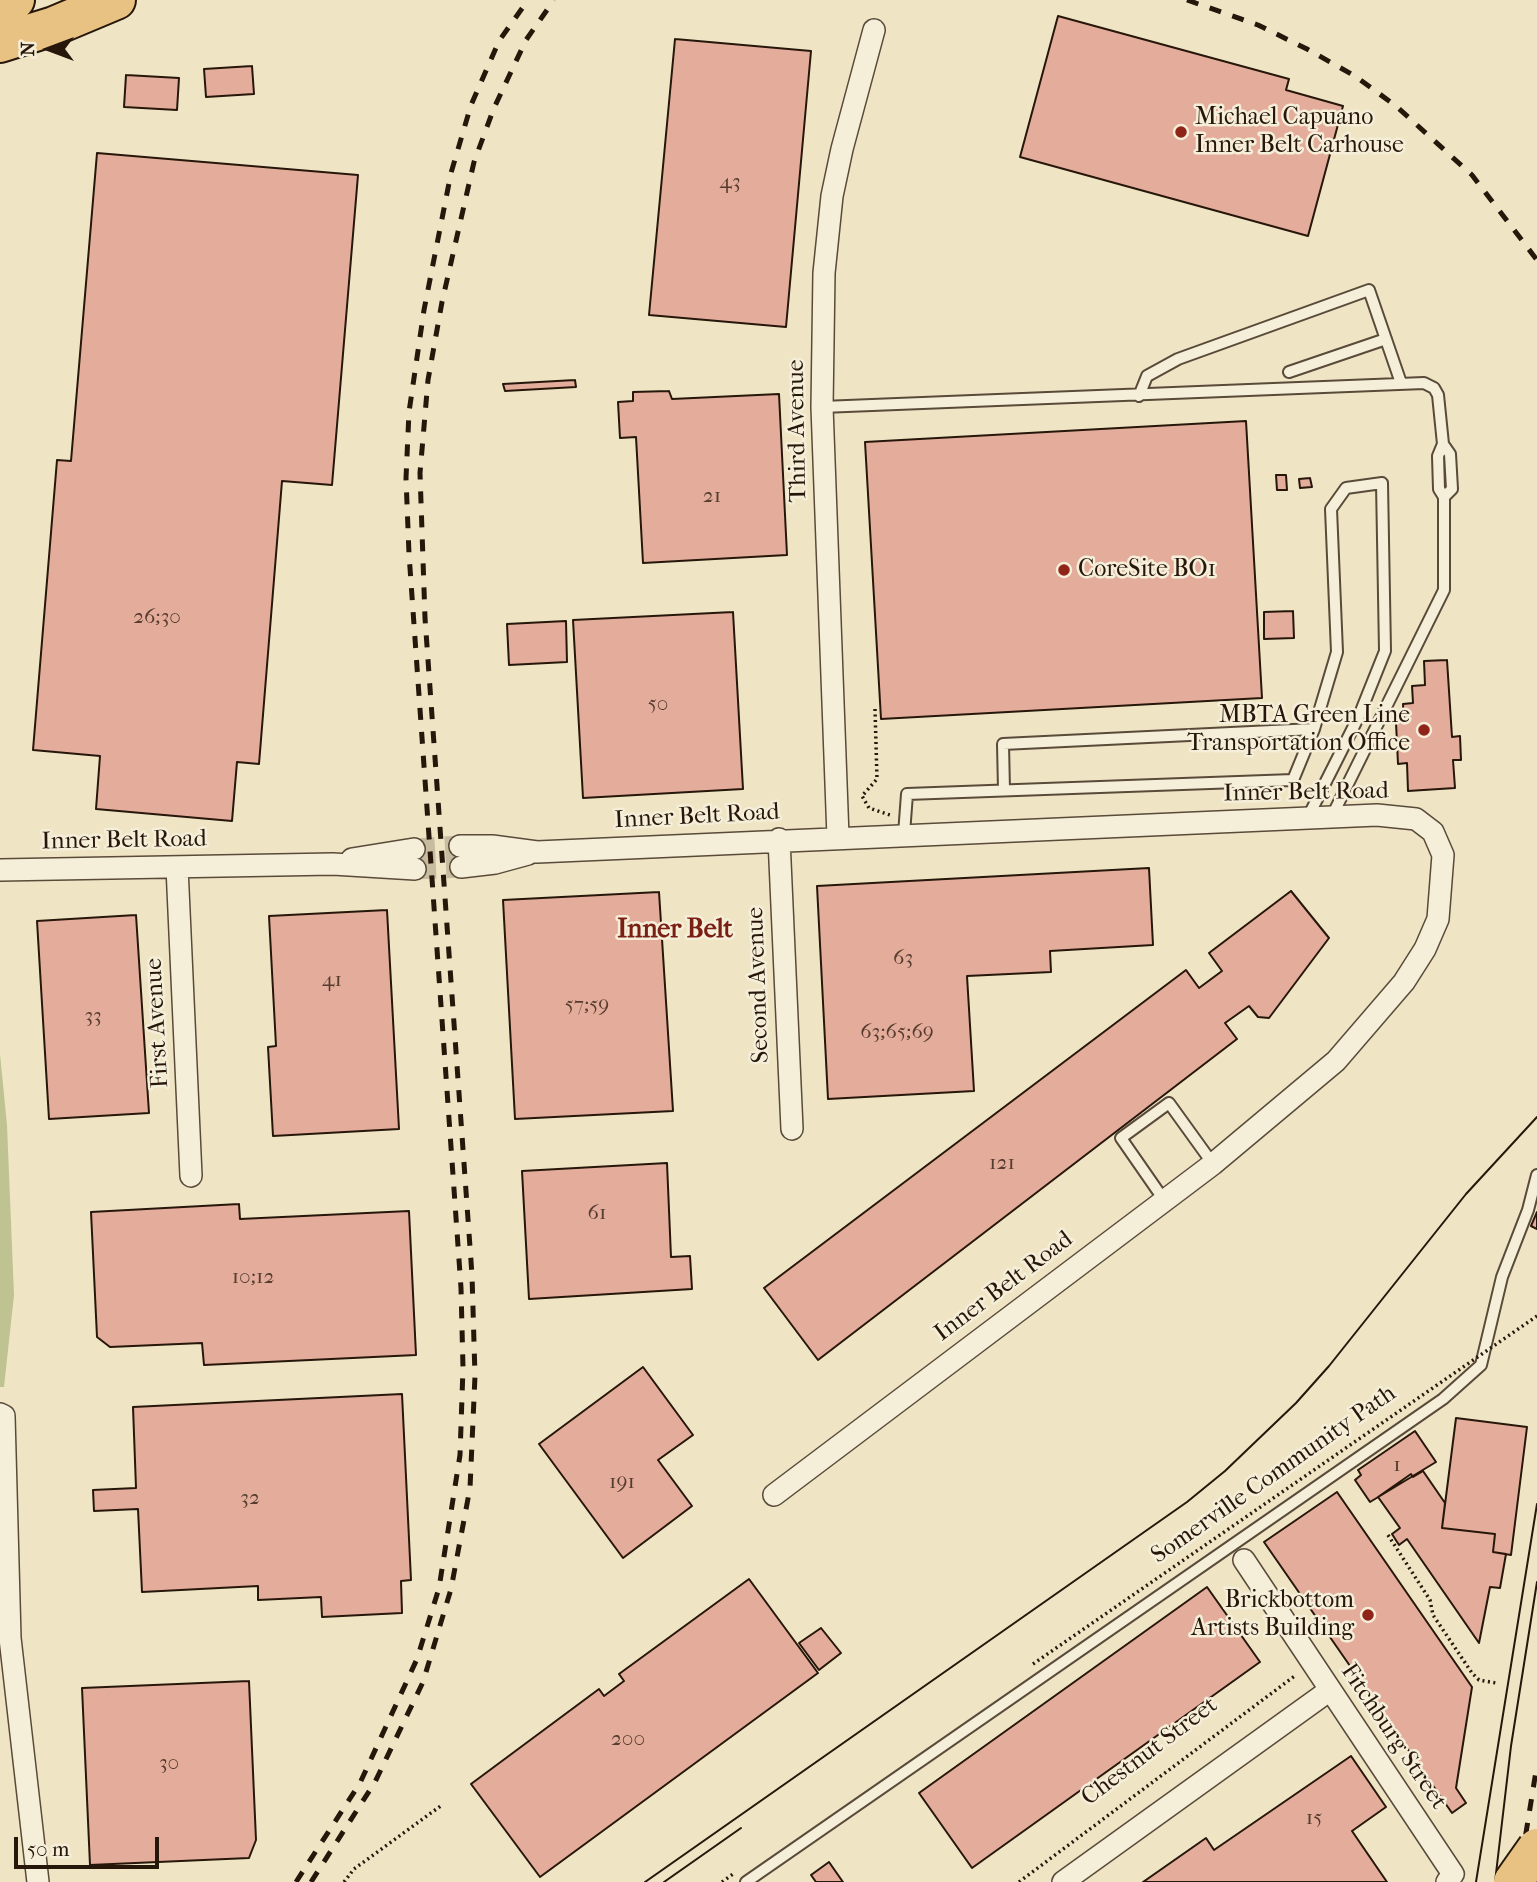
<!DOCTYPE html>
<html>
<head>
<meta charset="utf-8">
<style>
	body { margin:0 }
	#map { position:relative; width:1537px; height:1882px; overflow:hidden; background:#efe5c5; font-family:"IM FELL French Canon",serif }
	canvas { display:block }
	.north { position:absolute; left:14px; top:14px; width:70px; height:70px; -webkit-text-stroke:5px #f5eed9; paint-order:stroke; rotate:270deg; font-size:19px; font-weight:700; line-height:28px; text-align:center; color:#27160a }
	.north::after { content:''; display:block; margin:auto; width:24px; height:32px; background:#27160a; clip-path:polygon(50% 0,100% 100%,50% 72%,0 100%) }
	.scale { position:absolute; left:14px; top:1837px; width:145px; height:32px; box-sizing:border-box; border:4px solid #27160a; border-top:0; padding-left:9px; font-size:21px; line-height:24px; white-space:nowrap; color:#27160a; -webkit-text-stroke:5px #f5eed9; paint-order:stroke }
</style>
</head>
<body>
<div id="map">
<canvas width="1537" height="1882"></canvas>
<div class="north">N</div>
<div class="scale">50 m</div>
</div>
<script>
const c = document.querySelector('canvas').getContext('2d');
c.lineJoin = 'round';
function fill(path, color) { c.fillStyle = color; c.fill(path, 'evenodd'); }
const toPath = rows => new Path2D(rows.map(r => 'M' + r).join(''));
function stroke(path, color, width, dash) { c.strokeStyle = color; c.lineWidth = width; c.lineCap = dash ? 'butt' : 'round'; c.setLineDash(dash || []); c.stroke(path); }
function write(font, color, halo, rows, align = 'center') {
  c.font = font + ' "IM FELL French Canon",serif'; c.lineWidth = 5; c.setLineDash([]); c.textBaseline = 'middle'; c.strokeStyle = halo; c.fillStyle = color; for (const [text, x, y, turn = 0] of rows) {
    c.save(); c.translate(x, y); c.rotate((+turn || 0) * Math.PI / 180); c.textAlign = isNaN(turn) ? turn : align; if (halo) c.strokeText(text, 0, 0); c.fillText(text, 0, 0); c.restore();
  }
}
fill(toPath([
	[0,1054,7,1125,14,1295,4,1387,0,1387]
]), '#bfc391');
const building = toPath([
	[1058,16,1289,79,1286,90,1343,106,1308,236,1020,157,1058,16],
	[675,39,811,51,786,327,649,315,675,39],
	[252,66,254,94,206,97,204,69,252,66],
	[126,75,179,78,177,110,124,107,126,75],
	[97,153,358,175,332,485,282,481,259,764,237,762,232,821,96,809,100,756,33,750,57,460,71,461,97,153],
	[575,380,576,387,505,391,503,384,575,380],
	[669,391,672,399,779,394,787,555,643,563,636,437,620,438,618,402,633,401,633,392,669,391],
	[1246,421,1262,698,881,719,865,442,1246,421],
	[1276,475,1286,475,1287,490,1277,490,1276,475],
	[1310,478,1312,487,1300,488,1299,479,1310,478],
	[1293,611,1294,638,1264,639,1264,612,1293,611],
	[733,612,743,789,583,798,573,620,733,612],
	[566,621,567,662,509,665,507,624,566,621],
	[1447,660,1452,737,1460,736,1461,760,1453,760,1455,788,1408,791,1407,763,1398,764,1396,723,1404,722,1403,704,1413,703,1412,686,1425,685,1424,661,1447,660],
	[1149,868,1153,945,1050,951,1051,972,967,976,974,1091,828,1099,817,886,1149,868],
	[1291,891,1329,938,1269,1018,1258,1017,1249,1006,1225,1023,1237,1039,818,1360,764,1288,1186,970,1199,988,1222,971,1209,953,1291,891],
	[659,892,673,1111,515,1119,503,900,659,892],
	[387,910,399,1129,273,1136,268,1047,276,1046,269,916,387,910],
	[136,915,149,1113,49,1119,37,921,136,915],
	[667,1163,671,1257,690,1256,692,1289,529,1299,522,1171,667,1163],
	[239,1204,240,1219,409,1211,416,1355,204,1365,202,1343,110,1347,97,1337,91,1212,239,1204],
	[1537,1212,1537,1229,1531,1226,1537,1212],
	[643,1367,693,1435,658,1460,692,1506,623,1558,539,1444,643,1367],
	[402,1394,411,1580,401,1581,402,1613,322,1617,321,1597,258,1600,258,1586,142,1592,138,1509,94,1511,93,1490,136,1488,133,1407,402,1394],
	[1456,1418,1527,1427,1511,1555,1493,1552,1495,1534,1442,1528,1456,1418],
	[1415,1431,1436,1462,1370,1502,1355,1480,1361,1475,1358,1470,1415,1431],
	[1423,1471,1445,1503,1442,1528,1495,1534,1493,1552,1506,1554,1500,1588,1490,1587,1479,1643,1407,1539,1399,1545,1392,1534,1400,1528,1378,1497,1411,1474,1413,1477,1423,1471],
	[1337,1492,1472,1687,1456,1788,1466,1803,1452,1813,1264,1542,1337,1492],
	[749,1579,818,1673,540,1877,471,1784,599,1689,604,1696,624,1681,619,1674,749,1579],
	[1207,1587,1260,1662,972,1868,919,1793,1207,1587],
	[821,1628,841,1653,819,1670,799,1643,821,1628],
	[249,1681,256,1840,249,1858,90,1865,82,1688,249,1681],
	[1351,1756,1386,1807,1352,1831,1387,1882,1143,1882,1206,1838,1214,1850,1351,1756],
	[829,1862,843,1882,816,1882,811,1875,829,1862]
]);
fill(building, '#e3ac9b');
stroke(building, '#27160a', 2);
stroke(toPath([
	[414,849,460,846],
	[415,869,461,867]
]), '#c7bca0', 21, [21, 10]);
const lane = toPath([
	[1289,372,1386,339],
	[1139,396,1147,376,1178,359,1369,290,1401,383],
	[822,407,1424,383,1434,388,1438,395,1443,444],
	[1004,790,1003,744,1314,729],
	[1332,816,1444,590,1444,497,1439,489,1438,456,1443,444,1450,454,1452,489,1444,497],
	[904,834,907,794,1293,780,1314,729,1337,652,1331,509,1346,488,1382,483,1385,651,1359,716,1308,817],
	[1164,1200,1121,1138,1169,1103,1213,1164],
	[746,1882,1443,1399,1481,1365,1502,1277,1528,1210,1537,1175]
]);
const street = toPath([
	[838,837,822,407,824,273,832,196,842,149,874,30],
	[779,839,792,1129],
	[460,846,492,846,537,852,1377,815,1416,819,1433,832,1443,855,1438,919,1425,949,1404,982,1336,1061,1213,1164,774,1495],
	[352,859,414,849],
	[177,867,191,1176],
	[461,867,495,863,528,854],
	[0,870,333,864,415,869],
	[0,1414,4,1416,10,1638,38,1882],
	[1244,1560,1453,1874,1447,1882],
	[1063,1882,1330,1690]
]);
const highway = toPath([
	[0,4,15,0],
	[0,43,54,26,116,0]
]);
stroke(lane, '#594a39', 14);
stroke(street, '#594a39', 24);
stroke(highway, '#27160a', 42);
stroke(toPath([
	[875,709,877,779,862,796,869,808,890,815],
	[1388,1535,1430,1600,1433,1615,1472,1673,1479,1680,1496,1683],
	[344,1882,354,1869,442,1805],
	[722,1882,733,1874],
	[1019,1882,1296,1675]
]), '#27160a', 3.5, [2, 3.5]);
stroke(lane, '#f5eed9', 10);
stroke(street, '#f5eed9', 21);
stroke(highway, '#e8c282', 38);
stroke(toPath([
	[645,1882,1187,1502,1225,1471,1296,1403,1329,1366,1466,1194,1537,1117],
	[664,1882,741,1828],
	[1476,1882,1537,1504],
	[1495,1882,1511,1746,1537,1582]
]), '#27160a', 2);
stroke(toPath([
	[1187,0,1258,25,1307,49,1355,76,1396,106,1472,175,1537,260],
	[296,1882,360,1783,417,1659,439,1588,460,1455,463,1368,461,1288,409,554,406,478,409,412,424,310,451,173,471,105,499,41,528,0],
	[311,1882,375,1782,423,1682,451,1589,470,1488,475,1376,472,1275,425,618,420,473,428,380,442,302,474,162,494,108,526,40,554,0],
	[1518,1882,1537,1765],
	[1533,1882,1535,1831]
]), '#27160a', 5, [12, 12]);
const highwayBridge = toPath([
	[1513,1882,1537,1848]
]);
stroke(highwayBridge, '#27160a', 42, []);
stroke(toPath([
	[1033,1664,1537,1316]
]), '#27160a', 3.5, [2, 3.5]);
stroke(highwayBridge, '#e8c282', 38);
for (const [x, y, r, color] of [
	[1181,132,7,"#8f2418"],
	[1064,570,7,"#8f2418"],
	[1424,730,7,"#8f2418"],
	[1368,1615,7,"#8f2418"]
]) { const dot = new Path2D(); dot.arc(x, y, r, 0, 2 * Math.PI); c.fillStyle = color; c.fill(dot); stroke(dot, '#f5eed9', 2.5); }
write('21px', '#563c2e', null, [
	["43",730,183],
	["21",712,497],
	["26;30",157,618],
	["50",658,705],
	["63",903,959],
	["41",332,981],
	["57;59",587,1006],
	["33",93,1017],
	["63;65;69",897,1033],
	["121",1002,1164],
	["61",597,1214],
	["10;12",253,1278],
	["1",1397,1466],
	["191",622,1483],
	["32",250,1499],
	["200",628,1740],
	["30",169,1764],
	["15",1314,1819]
]);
write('24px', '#27160a', '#f5eed9', [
	["Michael Capuano",1195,118],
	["Inner Belt Carhouse",1195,146],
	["CoreSite BO1",1078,570],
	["MBTA Green Line",1410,716,"right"],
	["Transportation Office",1410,744,"right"],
	["Brickbottom",1354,1601,"right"],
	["Artists Building",1354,1629,"right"]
], 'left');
write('24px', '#27160a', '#f5eed9', [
	["Third Avenue",798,431,-91],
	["Inner Belt Road",1306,793,-1],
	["Inner Belt Road",697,817,-3],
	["Inner Belt Road",124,841,-1],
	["Second Avenue",759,985,-92],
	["First Avenue",158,1023,-93],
	["Inner Belt Road",1004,1287,-37],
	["Somerville Community Path",1274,1475,-35],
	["Fitchburg Street",1393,1737,56],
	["Chestnut Street",1150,1752,-37]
]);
write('bold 26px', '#7a1f14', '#f5eed9', [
	["Inner Belt",675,931]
]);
</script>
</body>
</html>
